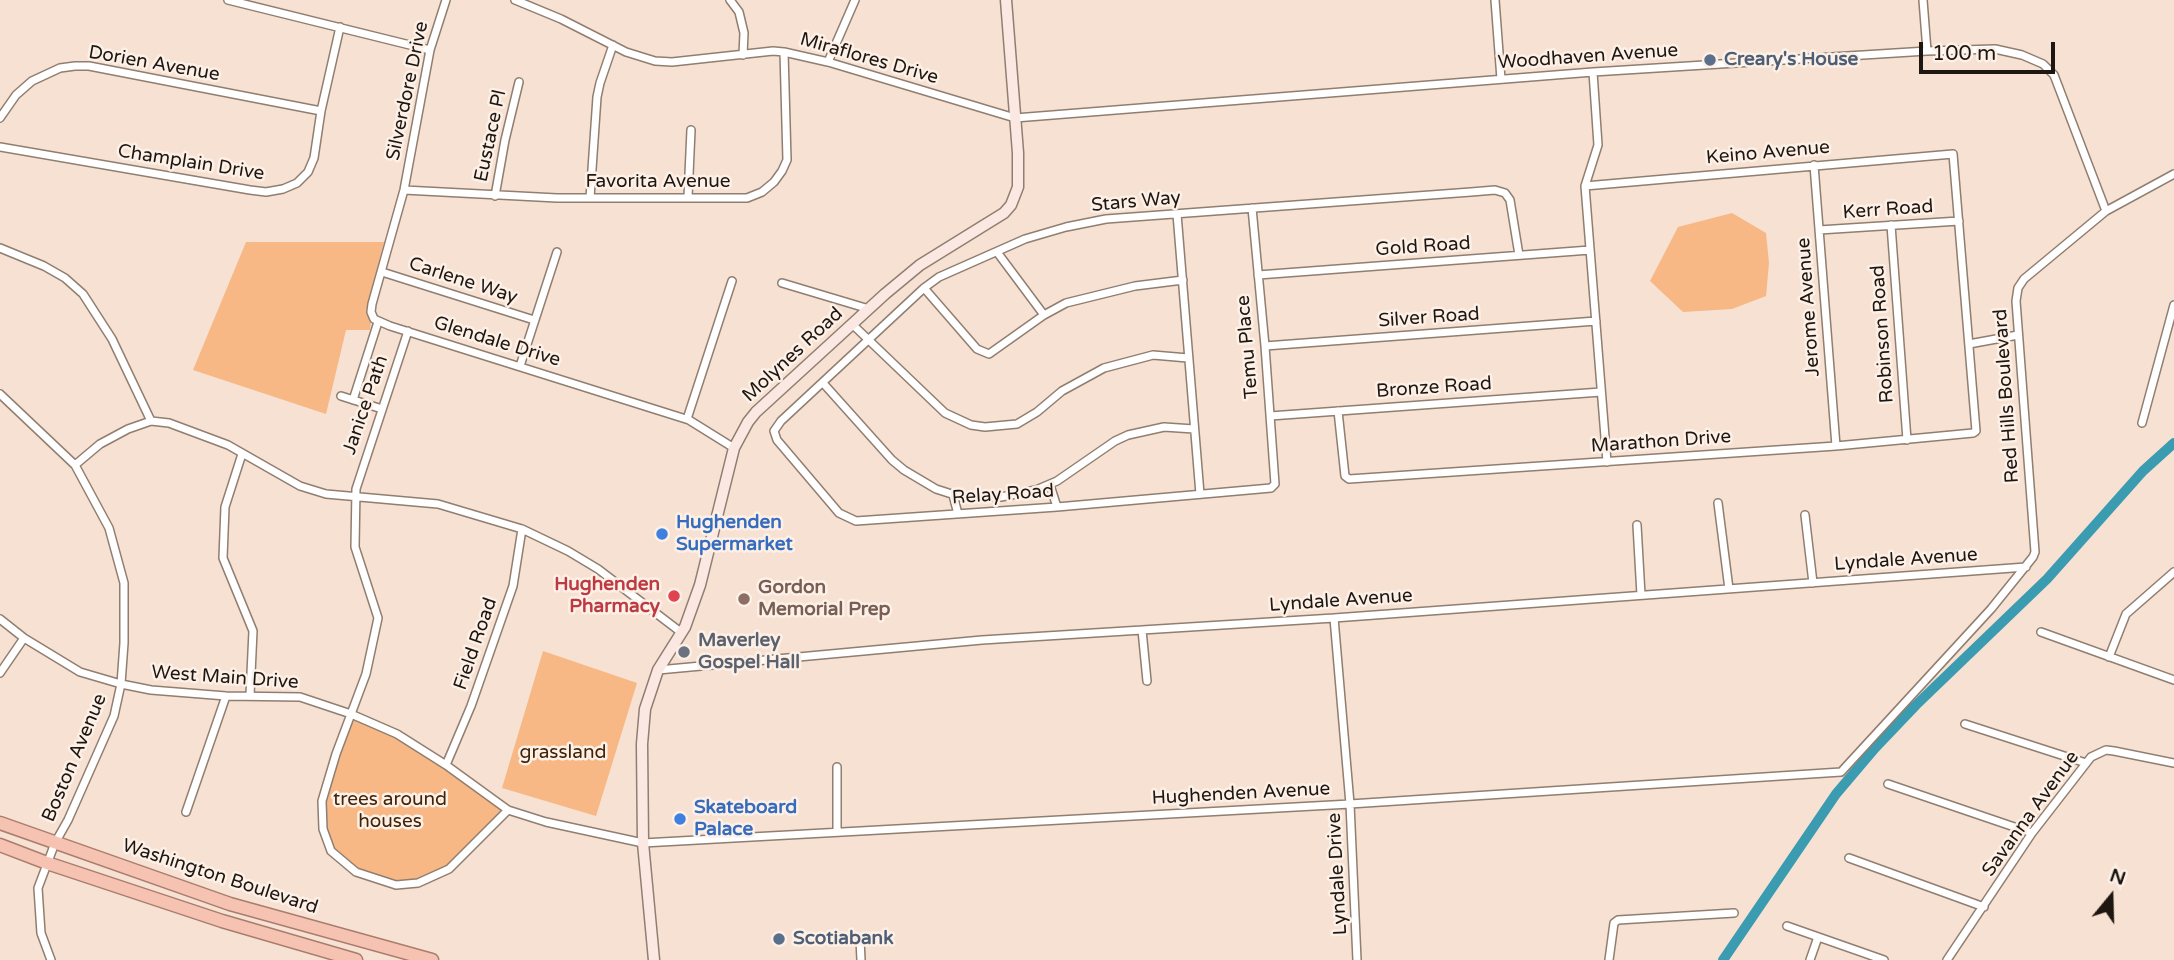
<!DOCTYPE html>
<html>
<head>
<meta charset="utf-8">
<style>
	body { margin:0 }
	#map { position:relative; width:2174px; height:960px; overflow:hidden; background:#f6e1d2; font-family:"Varela Round",sans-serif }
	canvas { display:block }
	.north { position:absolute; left:2076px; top:862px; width:70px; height:70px; -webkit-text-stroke:5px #fdf0e7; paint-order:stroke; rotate:19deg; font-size:19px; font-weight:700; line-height:28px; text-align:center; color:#1d1611 }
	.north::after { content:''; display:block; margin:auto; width:24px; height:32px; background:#1d1611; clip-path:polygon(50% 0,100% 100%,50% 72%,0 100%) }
	.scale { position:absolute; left:1919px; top:42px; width:136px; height:32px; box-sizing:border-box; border:4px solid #1d1611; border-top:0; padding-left:9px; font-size:21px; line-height:24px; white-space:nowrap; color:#1d1611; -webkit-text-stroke:5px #fdf0e7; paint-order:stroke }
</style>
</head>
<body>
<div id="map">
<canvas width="2174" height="960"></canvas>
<div class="north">N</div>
<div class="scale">100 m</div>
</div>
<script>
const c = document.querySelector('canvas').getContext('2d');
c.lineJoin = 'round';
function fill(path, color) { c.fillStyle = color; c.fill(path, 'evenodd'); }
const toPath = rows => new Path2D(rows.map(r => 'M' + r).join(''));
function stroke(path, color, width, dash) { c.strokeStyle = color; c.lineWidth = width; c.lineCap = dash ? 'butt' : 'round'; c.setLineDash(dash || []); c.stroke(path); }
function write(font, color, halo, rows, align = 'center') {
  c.font = font + ' "Varela Round",sans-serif'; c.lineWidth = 5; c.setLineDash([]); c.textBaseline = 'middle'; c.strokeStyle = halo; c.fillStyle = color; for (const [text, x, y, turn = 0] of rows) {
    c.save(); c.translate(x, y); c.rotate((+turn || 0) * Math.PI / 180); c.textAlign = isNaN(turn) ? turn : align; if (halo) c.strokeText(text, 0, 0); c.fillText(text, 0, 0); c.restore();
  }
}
fill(toPath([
	[1732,213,1766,233,1769,263,1766,296,1732,309,1683,312,1650,281,1678,227],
	[246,242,384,242,366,311,371,322,370,330,346,330,326,414,193,370],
	[543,651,637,683,596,816,502,788],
	[353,717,397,734,508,810,449,869,418,883,396,885,356,872,331,851,323,829,322,801]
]), '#f7b885');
stroke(toPath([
	[1723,960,1836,794,1875,748,1916,705,2047,579,2143,471,2174,443]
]), '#3b9bb0', 10);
const minor = toPath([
	[228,0,430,50],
	[446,0,430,50,404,190,372,304,371,312,374,319,390,326,689,420,734,448],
	[515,0,561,19,626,52,655,61,672,62,773,51,784,52,828,62,1015,118,1593,72,1927,51,1995,49,2022,55,2043,64,2054,75,2106,211],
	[730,0,739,12,744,33,743,55],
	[1495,0,1501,79],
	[1923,0,1927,51],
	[828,62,855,0],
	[1593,72,1598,145,1585,186,1607,462],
	[0,118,16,95,32,81,60,68,75,66,89,66,321,111],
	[0,147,250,190,266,192,283,189,297,183,308,172,314,158,321,111,340,27],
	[1814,165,1836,446],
	[404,190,557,198,747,198,762,192,774,182,782,171,787,160,784,52],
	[495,196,505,140,519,82],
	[688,197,691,130],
	[590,198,597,97,600,83,613,45],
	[1252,208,1265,346,1275,484,1271,488,1057,507,856,521,839,513,777,440,774,431,781,421,924,288,939,277,1025,239,1066,227,1106,219,1471,192,1495,190,1505,193,1510,200,1519,255],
	[1177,214,1200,494],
	[1891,225,1907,440],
	[1819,230,1959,221],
	[0,248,44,266,65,278,83,294,112,339,151,421],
	[997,252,1044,315],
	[382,272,534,320],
	[1258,275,1590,250],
	[782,283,869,309],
	[924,288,977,349,989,354,1044,315,1066,303,1135,286,1183,280],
	[852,324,945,413,971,425,985,427,1017,424,1037,412,1062,391,1104,368,1153,355,1188,358],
	[408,331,356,489,355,547,378,618,366,674,336,754,322,801,323,829,331,851,356,872,396,885,418,883,449,869,508,810],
	[1969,344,2018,335],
	[1265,346,1596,321],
	[520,366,557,252],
	[823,383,892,460,904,470,936,489,961,497,1001,497,1036,490,1057,481,1115,441,1128,435,1164,427,1194,429],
	[0,394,75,465,109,528,124,583,124,643,121,684,114,716,68,820,55,843,38,888,41,933,51,960],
	[341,396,382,409],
	[353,400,378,322],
	[1338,411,1345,476,1349,479,1836,446,1973,433,1976,431,1953,154,1585,186],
	[1270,416,1601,392],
	[687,419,732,281],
	[2142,423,2174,305],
	[242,454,225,507,223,558,253,631,250,695],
	[75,465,100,444,128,429,151,421,169,423,228,445,300,486,326,494,438,504,522,529,568,551,598,569,682,633],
	[1050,485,1057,507],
	[953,495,958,514],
	[1718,503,1729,589],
	[1805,515,1813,583],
	[1637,525,1641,595],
	[1334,618,1350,804,1357,960],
	[0,619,24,638,80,672,121,684,151,690,226,696,300,697,351,714,397,734,446,765,508,810,546,822,643,843,1350,804,1841,772,1991,609,2033,557,2035,552,2016,301,2018,288,2024,279,2106,211,2174,174],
	[1142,630,1147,681],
	[2041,632,2174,680],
	[2109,657,2126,614,2174,572],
	[658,670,982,640,1334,618,2026,567],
	[0,673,24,638],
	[1965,724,2086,763],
	[446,765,471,706,513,586,522,529],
	[837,767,837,832],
	[1888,784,2032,833],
	[186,812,226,696],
	[1849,858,1984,907],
	[1787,926,1884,960],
	[860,939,861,960],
	[1609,960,1614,923,1618,920,1734,913],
	[1810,960,1818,937],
	[1947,960,2032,833,2091,757,2106,750,2114,751,2174,763]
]);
const secondary = toPath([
	[654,960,643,843,642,744,645,709,658,670,685,627,700,585,734,448,748,422,756,412,885,294,920,265,1004,213,1011,205,1018,187,1018,153,1006,0]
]);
const trunk = toPath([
	[0,823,230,904,432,960],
	[0,845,47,863,222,921,356,960]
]);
stroke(minor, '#907e70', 10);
stroke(secondary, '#907e70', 13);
stroke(trunk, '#a97d6d', 15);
stroke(minor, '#fff', 7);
stroke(secondary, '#fce8e2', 10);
stroke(trunk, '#f6c3b2', 12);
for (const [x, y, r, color] of [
	[1710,60,7,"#5c6f8a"],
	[662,534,7,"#3f7fe0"],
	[674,596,7,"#e0444e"],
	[744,599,7,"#8d6e63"],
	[684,652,7,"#6b7280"],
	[680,819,7,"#3f7fe0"],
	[779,939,7,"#5c6f8a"]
]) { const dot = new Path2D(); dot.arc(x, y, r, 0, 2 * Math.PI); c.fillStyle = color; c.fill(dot); stroke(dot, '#fdf0e7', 2.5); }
write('19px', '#1d1611', '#fdf0e7', [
	["Woodhaven Avenue",1588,57,-4],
	["Miraflores Drive",869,59,16],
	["Dorien Avenue",154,64,10],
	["Silverdore Drive",408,91,-78],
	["Eustace Pl",491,136,-78],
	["Keino Avenue",1768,153,-5],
	["Champlain Drive",191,163,9],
	["Favorita Avenue",658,182],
	["Stars Way",1136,202,-5],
	["Kerr Road",1888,210,-4],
	["Gold Road",1423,247,-4],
	["Carlene Way",463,281,18],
	["Jerome Avenue",1809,307,-94],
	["Silver Road",1429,318,-4],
	["Robinson Road",1883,334,-94],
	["Glendale Drive",497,342,17],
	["Temu Place",1248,347,-95],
	["Molynes Road",793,355,-43],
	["Bronze Road",1434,388,-4],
	["Red Hills Boulevard",2007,396,-94],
	["Janice Path",366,405,-71],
	["Marathon Drive",1661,442,-4],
	["Relay Road",1003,495,-4],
	["Lyndale Avenue",1906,560,-4],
	["Lyndale Avenue",1341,601,-4],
	["Field Road",476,644,-71],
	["West Main Drive",225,678,4],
	["Boston Avenue",75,758,-67],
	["Hughenden Avenue",1241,794,-3],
	["Savanna Avenue",2031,814,-54],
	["Lyndale Drive",1338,874,-93],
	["Washington Boulevard",220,877,18]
]);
write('bold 19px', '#4e5e75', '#fdf0e7', [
	["Creary's House",1724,60],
	["Scotiabank",793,939]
], 'left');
write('bold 19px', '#366cbe', '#fdf0e7', [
	["Hughenden",676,523],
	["Supermarket",676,545],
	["Skateboard",694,808],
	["Palace",694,830]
], 'left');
write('bold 19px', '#be3a42', '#fdf0e7', [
	["Hughenden",660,585],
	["Pharmacy",660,607]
], 'right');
write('bold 19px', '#785e54', '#fdf0e7', [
	["Gordon",758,588],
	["Memorial Prep",758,610]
], 'left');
write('bold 19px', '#5b616d', '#fdf0e7', [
	["Maverley",698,641],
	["Gospel Hall",698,663]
], 'left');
write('19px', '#402308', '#fdf0e7', [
	["grassland",563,753],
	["trees around",390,800],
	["houses",390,822]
]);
</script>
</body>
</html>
